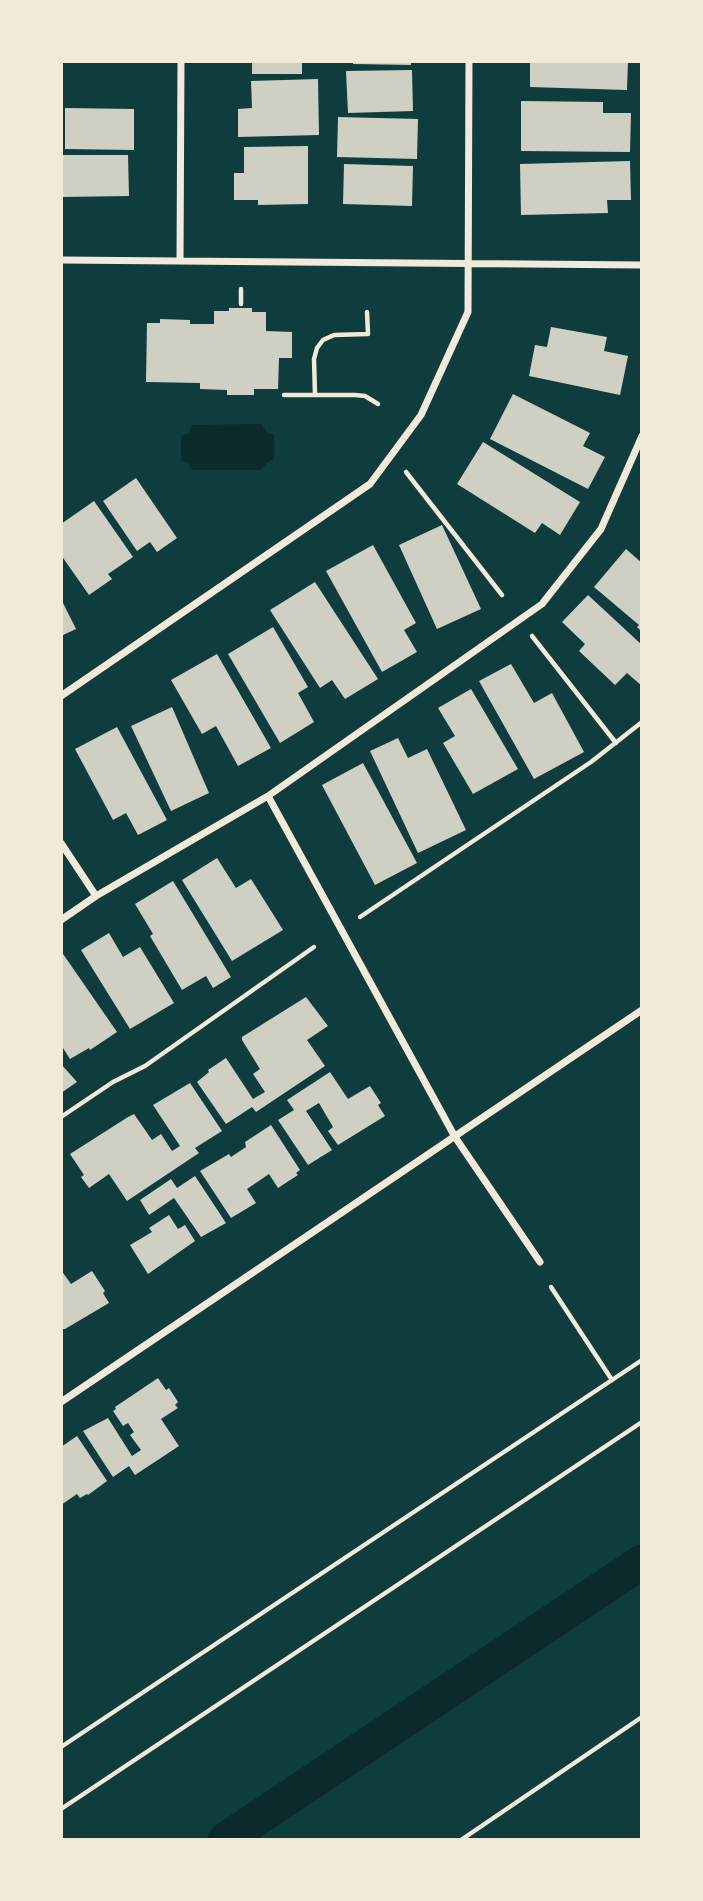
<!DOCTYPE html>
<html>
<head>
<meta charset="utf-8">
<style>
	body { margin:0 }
	#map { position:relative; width:703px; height:1901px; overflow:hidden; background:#0f3d3e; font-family:Literata,serif }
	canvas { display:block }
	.frame { position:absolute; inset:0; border:63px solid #f1e9da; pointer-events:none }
</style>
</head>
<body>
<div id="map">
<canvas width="703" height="1901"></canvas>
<div class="frame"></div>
</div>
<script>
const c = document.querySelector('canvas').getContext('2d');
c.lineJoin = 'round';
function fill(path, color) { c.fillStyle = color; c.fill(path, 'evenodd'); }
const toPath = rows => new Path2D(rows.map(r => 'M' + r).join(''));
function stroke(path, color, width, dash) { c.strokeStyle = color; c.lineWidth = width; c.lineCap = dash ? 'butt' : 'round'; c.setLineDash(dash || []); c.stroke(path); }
fill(toPath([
	[262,424,266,432,274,435,274,459,266,463,262,470,192,470,188,463,181,460,181,436,189,433,192,425]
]), '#0a2a2b');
stroke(toPath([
	[225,1840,642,1562]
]), '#0a2a2b', 35);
fill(toPath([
	[252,61,302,61,302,74,252,74],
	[353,61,411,61,411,65,353,64],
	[530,61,628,61,627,90,530,87],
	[412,70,413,111,348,113,346,71],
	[318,79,319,135,238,137,238,109,252,108,251,81],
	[521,101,603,102,603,113,631,113,630,152,521,151],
	[65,108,134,109,134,150,65,149],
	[338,117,418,119,417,159,337,157],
	[308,146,308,204,258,205,258,200,234,200,234,173,244,173,244,147],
	[61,155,128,155,129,196,62,197],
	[630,161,631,200,607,200,608,213,521,215,520,164],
	[344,164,413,166,412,206,343,204],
	[229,308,252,308,252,312,266,312,266,331,292,332,292,358,279,358,278,389,254,389,254,395,227,395,227,390,200,389,200,383,146,382,147,323,160,323,160,319,190,320,190,324,214,324,214,311,229,311],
	[551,327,607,337,604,351,628,356,620,395,529,376,535,345,547,347],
	[513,394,590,433,583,446,605,457,588,489,490,439],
	[483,442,580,502,560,535,542,523,535,533,457,484],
	[136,478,177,538,157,552,150,542,137,551,103,501],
	[94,501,133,557,108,574,112,579,89,595,61,555,61,524],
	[442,525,481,609,437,629,399,545],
	[373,545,416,623,404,630,417,652,382,672,326,571],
	[626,549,642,563,642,632,637,627,639,625,594,587],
	[315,582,378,679,345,699,332,680,320,688,270,610],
	[588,595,642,645,642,686,627,673,615,685,579,651,585,644,562,622],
	[61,599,76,629,61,636],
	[273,627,308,687,298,693,314,722,280,743,228,654],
	[217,654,271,748,238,766,216,726,202,734,171,680],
	[511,664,534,703,552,693,584,752,534,779,479,681],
	[471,689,518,769,473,794,443,743,455,736,438,708],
	[172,707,209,793,171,811,131,726],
	[117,727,167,820,138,835,126,813,113,820,75,749],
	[398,738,408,758,427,749,466,830,418,853,370,751],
	[363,763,417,863,375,885,322,785],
	[217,858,236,888,251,879,283,930,232,961,182,880],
	[173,881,231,977,213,988,206,976,182,990,150,936,153,934,135,904],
	[109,933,123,957,140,947,174,1003,130,1029,81,950],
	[61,951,117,1032,90,1050,89,1048,70,1059,61,1045],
	[306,997,328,1026,307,1040,325,1066,256,1112,252,1107,226,1124,197,1082,209,1072,208,1070,226,1058,253,1099,265,1092,253,1074,260,1069,242,1040,242,1037],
	[61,1064,77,1082,61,1093],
	[330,1072,348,1099,370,1086,381,1103,378,1105,385,1116,338,1145,328,1131,333,1127,319,1103,306,1111,332,1150,308,1165,278,1120,294,1110,287,1100],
	[190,1083,222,1131,195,1148,199,1153,127,1201,109,1174,89,1188,81,1177,84,1175,70,1154,128,1117,134,1114,152,1140,161,1134,172,1151,180,1146,153,1105],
	[271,1125,300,1170,296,1173,298,1175,278,1188,269,1174,247,1189,256,1203,231,1218,200,1171,229,1154,231,1157,246,1147,245,1142],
	[195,1176,226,1223,201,1237,174,1198,149,1215,140,1200,171,1179,177,1188],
	[169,1215,178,1229,185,1225,195,1241,148,1274,130,1245,152,1232,149,1228],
	[61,1270,71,1284,92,1271,105,1291,103,1293,109,1303,65,1329,61,1329],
	[158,1378,166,1390,169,1388,178,1402,175,1405,178,1408,161,1419,179,1446,135,1475,129,1466,113,1477,83,1431,108,1418,132,1456,141,1450,130,1435,134,1432,128,1423,123,1426,113,1411,116,1409,115,1407],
	[77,1436,107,1481,88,1495,87,1494,80,1498,77,1494,61,1505,61,1447]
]), '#cfcfc3');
stroke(toPath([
	[241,289,241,304],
	[284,395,355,395,365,396,378,404],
	[315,395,314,359,317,348,323,340,334,335,368,334,367,312],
	[406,472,502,595],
	[532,636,616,743],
	[360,917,591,762,642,722],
	[61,1117,113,1082,145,1066,314,947],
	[551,1287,612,1380],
	[61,1747,642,1360],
	[61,1809,642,1422],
	[461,1840,642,1717]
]), '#f1e9da', 4.5);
stroke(toPath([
	[61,260,642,265],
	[180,260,181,61],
	[61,696,370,484,421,415,468,312,469,61],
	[268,796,455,1137,540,1262],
	[61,843,96,896],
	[61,920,96,896,268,796,542,604,601,529,642,436],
	[61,1402,642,1010]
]), '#f1e9da', 7);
</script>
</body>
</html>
